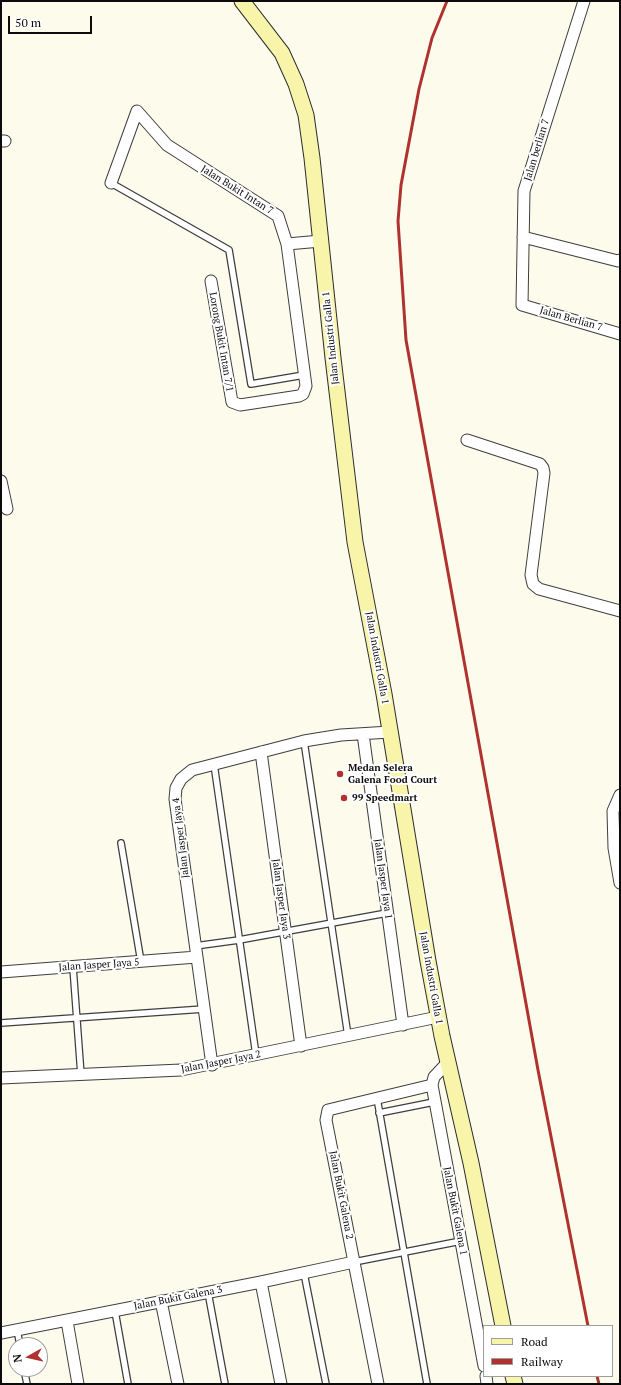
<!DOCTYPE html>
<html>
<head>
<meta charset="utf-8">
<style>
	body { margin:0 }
	#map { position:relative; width:621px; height:1385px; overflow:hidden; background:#fdfbeb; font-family:"PT Serif",serif }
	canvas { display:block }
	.frame { position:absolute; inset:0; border:2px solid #0b0b0b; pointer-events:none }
	.legend { position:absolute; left:483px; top:1325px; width:130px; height:52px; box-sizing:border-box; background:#fff; border:1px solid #9d9d9d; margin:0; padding:5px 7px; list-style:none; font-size:12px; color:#0b0b0b }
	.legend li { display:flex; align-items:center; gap:8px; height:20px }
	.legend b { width:20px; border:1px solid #9d9d9d }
	.north { position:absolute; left:8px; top:1337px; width:40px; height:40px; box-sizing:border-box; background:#fff; border:1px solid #9d9d9d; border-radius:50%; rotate:262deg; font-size:11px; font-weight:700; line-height:16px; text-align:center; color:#0b0b0b }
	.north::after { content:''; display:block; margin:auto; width:14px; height:18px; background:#af322f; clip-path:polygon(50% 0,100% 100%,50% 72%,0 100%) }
	.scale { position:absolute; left:8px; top:16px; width:84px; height:18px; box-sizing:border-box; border:2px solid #0b0b0b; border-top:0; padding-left:5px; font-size:12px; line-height:14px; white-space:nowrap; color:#0b0b0b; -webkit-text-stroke:3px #fff; paint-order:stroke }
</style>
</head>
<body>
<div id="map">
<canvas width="621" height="1385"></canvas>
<div class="frame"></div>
<ul class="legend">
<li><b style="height:5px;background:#f8f5ab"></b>Road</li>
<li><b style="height:5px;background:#af322f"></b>Railway</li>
</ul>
<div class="north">N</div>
<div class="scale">50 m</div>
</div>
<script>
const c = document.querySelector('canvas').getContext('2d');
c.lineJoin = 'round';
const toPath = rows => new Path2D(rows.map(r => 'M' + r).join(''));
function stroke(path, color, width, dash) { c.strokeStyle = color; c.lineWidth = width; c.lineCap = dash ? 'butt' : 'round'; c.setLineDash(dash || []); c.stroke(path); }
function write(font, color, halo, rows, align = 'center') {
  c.font = font + ' "PT Serif",serif'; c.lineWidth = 4; c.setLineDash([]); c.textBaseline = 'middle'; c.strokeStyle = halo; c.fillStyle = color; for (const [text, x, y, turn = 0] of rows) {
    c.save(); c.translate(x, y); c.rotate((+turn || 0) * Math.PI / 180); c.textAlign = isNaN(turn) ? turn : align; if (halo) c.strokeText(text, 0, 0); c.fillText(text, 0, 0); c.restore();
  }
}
const service = toPath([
	[111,183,229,250,251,384,304,375],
	[304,741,348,1036],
	[214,764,256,1055],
	[121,843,141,962],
	[195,946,239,940,387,913],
	[73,967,81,1075],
	[1,1023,204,1009],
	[377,1098,427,1384],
	[379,1113,434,1102],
	[354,1262,461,1241],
	[304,1273,326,1384],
	[208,1292,225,1384],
	[115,1311,128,1384],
	[17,1330,20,1345],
	[24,1369,27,1384]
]);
const minor = toPath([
	[584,1,524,191,522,305,620,334],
	[1,141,5,141],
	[111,183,137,111,167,145,278,216,287,244,306,386,303,394,299,396,240,405,232,402,211,281],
	[523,237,618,261,620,260],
	[287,244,321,241],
	[467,440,540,464,543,468,544,473,531,575,533,584,539,589,620,611],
	[1,481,7,509],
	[363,734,403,1025],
	[261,752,301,1046],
	[620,795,613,811,614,848,620,883],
	[1,972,197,957],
	[448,1062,434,1077,432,1085,484,1366],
	[212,1065,175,799,176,788,181,779,192,770,304,741,341,735,390,732],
	[1,1078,181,1070,438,1017],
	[261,1282,281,1384],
	[161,1301,178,1384],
	[67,1321,78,1384],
	[1,1333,261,1282,354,1262],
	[486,1376,487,1384],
	[378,1384,326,1120,328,1110,432,1085]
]);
const secondary = toPath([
	[242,1,282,53,296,84,306,115,312,158,333,358,355,542,384,694,428,961,442,1036,471,1163,503,1326],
	[513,1376,515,1384]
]);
stroke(service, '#3e3e3e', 8);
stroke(minor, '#3e3e3e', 13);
stroke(secondary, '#2d2d2d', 17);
stroke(service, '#fff', 5.5);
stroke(minor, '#fff', 11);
stroke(secondary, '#f8f5ab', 15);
stroke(toPath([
	[447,1,432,38,419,89,401,185,398,221,406,340,538,1070,588,1326],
	[597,1376,599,1384]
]), '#af322f', 3);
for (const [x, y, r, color] of [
	[340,774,4,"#af322f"],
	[344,798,4,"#af322f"]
]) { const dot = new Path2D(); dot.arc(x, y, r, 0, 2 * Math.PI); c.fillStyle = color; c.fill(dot); stroke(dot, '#fff', 1.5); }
write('10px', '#0b0b0b', '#fff', [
	["Jalan berlian 7",537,150,-73],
	["Jalan Bukit Intan 7",237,190,32],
	["Jalan Berlian 7",571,319,16],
	["Jalan Industri Galla 1",331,338,-96],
	["Lorong Bukit Intan 7/1",221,342,80],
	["Jalan Industri Galla 1",377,658,80],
	["Jalan Jasper Jaya 4",181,838,-97],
	["Jalan Jasper Jaya 1",383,879,82],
	["Jalan Jasper Jaya 3",281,899,82],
	["Jalan Jasper Jaya 5",99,965,-4],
	["Jalan Industri Galla 1",431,978,80],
	["Jalan Jasper Jaya 2",221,1062,-11],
	["Jalan Bukit Galena 2",341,1195,79],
	["Jalan Bukit Galena 1",455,1211,79],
	["Jalan Bukit Galena 3",178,1298,-11]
]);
write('bold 10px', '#0b0b0b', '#fff', [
	["Medan Selera",348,768],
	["Galena Food Court",348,780],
	["99 Speedmart",352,798]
], 'left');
</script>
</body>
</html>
